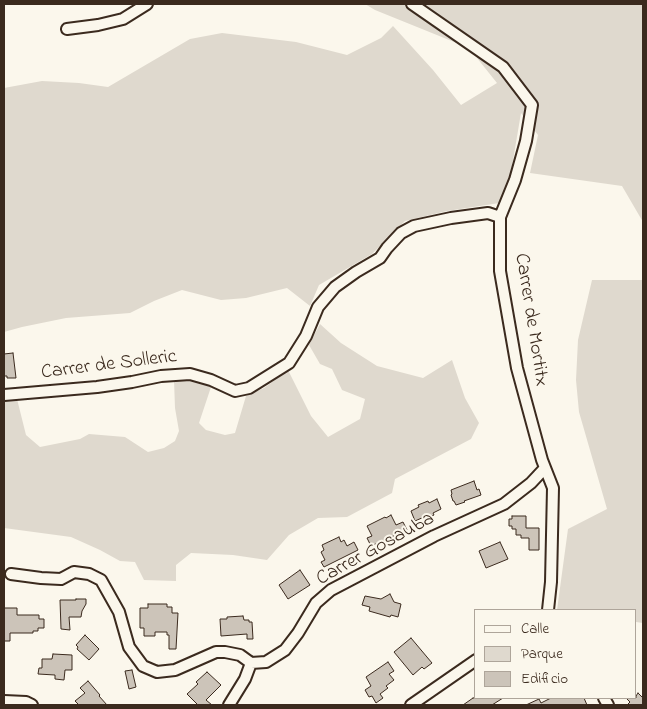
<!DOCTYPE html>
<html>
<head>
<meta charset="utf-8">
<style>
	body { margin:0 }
	#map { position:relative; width:647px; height:709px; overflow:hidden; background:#fbf7ec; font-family:"Indie Flower",sans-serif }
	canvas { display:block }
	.frame { position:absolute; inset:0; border:5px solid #3b2a1e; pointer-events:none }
	.legend { position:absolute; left:474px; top:609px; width:162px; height:90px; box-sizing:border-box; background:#fbf7ec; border:1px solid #aea59a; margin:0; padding:6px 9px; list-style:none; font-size:15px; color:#3b2a1e }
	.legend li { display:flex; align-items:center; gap:10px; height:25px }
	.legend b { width:25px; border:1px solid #aea59a }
</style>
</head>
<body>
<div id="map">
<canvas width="647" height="709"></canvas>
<div class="frame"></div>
<ul class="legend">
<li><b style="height:6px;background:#fbf7ec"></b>Calle</li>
<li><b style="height:14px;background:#dfd9ce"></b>Parque</li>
<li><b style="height:14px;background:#ccc4b9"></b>Edificio</li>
</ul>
</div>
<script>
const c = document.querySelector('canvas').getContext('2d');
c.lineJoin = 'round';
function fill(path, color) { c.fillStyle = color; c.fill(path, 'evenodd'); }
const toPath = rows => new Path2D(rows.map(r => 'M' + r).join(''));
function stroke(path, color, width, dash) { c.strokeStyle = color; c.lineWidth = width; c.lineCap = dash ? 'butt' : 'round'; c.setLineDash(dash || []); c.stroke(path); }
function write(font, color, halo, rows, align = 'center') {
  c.font = font + ' "Indie Flower",sans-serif'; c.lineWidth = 4; c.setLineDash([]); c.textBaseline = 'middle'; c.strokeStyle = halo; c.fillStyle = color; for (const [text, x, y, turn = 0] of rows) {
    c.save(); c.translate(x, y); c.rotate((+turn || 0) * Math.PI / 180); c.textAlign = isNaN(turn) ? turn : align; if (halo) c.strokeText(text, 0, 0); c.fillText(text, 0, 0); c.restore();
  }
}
fill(toPath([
	[365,4,643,4,643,222,622,186,530,173,538,135,521,113,506,202,447,211,405,221,372,254,319,285,310,306,287,288,246,298,221,300,182,290,154,301,130,313,66,318,22,327,4,332,4,88,42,81,79,83,108,87,190,39,222,33,296,42,347,55,381,38,393,26,433,70,461,105,497,83,469,48,375,10],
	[592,280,643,280,643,623,636,622,636,610,557,610,568,529,607,509,579,412,576,380,578,340],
	[320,324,341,343,377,366,423,378,452,360,465,398,479,423,471,439,395,479,392,493,347,517,318,518,289,535,267,560,233,555,191,553,176,565,176,581,144,580,135,562,120,561,100,550,71,537,4,528,4,400,17,399,26,435,40,447,80,439,89,434,125,437,148,452,164,448,175,441,179,431,175,408,174,380,192,378,211,387,199,423,206,430,225,435,235,433,246,396,264,388,288,370,311,416,328,437,360,419,365,399,342,390,332,369,320,364,309,345]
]), '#dfd9ce');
const building = toPath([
	[13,353,16,378,7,378,7,376,4,376,4,354,13,353],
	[474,481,477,490,479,489,481,495,464,501,465,502,456,505,454,501,453,501,451,495,452,494,451,490,474,481],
	[437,499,441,509,433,513,434,515,425,519,424,517,415,521,411,511,419,507,418,505,428,501,429,503,437,499],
	[391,515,396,525,403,522,407,530,371,546,367,538,372,536,367,526,385,517,386,518,391,515],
	[512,516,526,516,526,528,539,528,539,550,529,550,529,538,521,538,521,535,516,535,516,529,512,529,512,526,509,526,509,519,512,519,512,516],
	[339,537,341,542,344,540,347,546,354,542,358,550,324,567,321,562,325,560,321,552,324,550,322,545,339,537],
	[500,542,508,559,486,568,479,551,500,542],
	[300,570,310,585,288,599,279,585,300,570],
	[390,594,394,602,401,604,398,617,391,615,390,617,369,611,370,607,362,605,365,596,381,599,390,594],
	[76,599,86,599,86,604,82,611,81,617,69,617,70,630,61,629,60,600,76,600,76,599],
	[148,604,167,604,167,607,172,607,172,613,178,613,176,649,169,649,169,635,167,635,167,632,155,632,155,636,144,636,144,628,140,628,140,608,148,608,148,604],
	[4,608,17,608,17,615,39,615,39,619,44,619,44,628,38,628,38,631,33,631,33,633,10,633,10,641,4,641,4,608],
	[243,616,244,620,249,620,249,622,252,622,253,639,247,639,247,634,221,636,220,619,227,619,227,617,243,616],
	[85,635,99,649,89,660,77,649,78,647,76,645,85,635],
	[411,638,432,663,424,669,422,667,413,675,394,652,411,638],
	[53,654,72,655,72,670,65,670,64,680,55,679,55,675,38,674,39,668,42,668,42,659,52,659,53,654],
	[388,662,394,671,389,674,394,680,386,686,388,688,380,694,383,698,376,703,372,696,369,697,365,690,371,686,366,677,388,662],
	[132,670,136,687,129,689,125,671,132,670],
	[207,672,221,685,206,700,212,705,198,705,187,694,198,684,196,682,207,672],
	[88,681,100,695,99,696,107,705,79,705,75,701,85,693,80,688,88,681],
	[638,693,643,698,643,705,627,705,630,702,626,698,636,698,636,696,638,693],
	[473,698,503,698,492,705,463,705,473,698],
	[551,698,584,698,587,705,526,705,539,699,541,703,551,698]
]);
fill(building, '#ccc4b9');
stroke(building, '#3b2a1e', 1);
const minor = toPath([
	[412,4,503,67,532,105,526,141,515,180,500,217,500,271,517,368,542,460,553,488,551,582,548,610],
	[67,29,98,25,123,19,147,4],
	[4,395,97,387,132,382,161,376,190,374,211,380,235,391,249,388,289,363,306,336,318,307,335,287,356,272,380,258,387,248,401,233,414,226,451,218,488,213,500,217],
	[11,574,41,578,61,579,74,572,89,574,101,580,119,612,129,647,143,666,157,672,175,670,216,652,225,652,240,655,251,663],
	[604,698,608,705],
	[4,701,26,702,32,705],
	[229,705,245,679,251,663,266,662,285,650,298,633,316,603,331,590,434,536,504,504,531,483,545,468],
	[411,705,476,660]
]);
stroke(minor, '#3b2a1e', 14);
stroke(minor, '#fbf7ec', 10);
write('20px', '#3b2a1e', '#fbf7ec', [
	["Carrer de Mortitx",530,320,81],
	["Carrer de Solleric",109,366,-7],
	["Carrer Gosauba",376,550,-29]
]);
</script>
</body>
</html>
